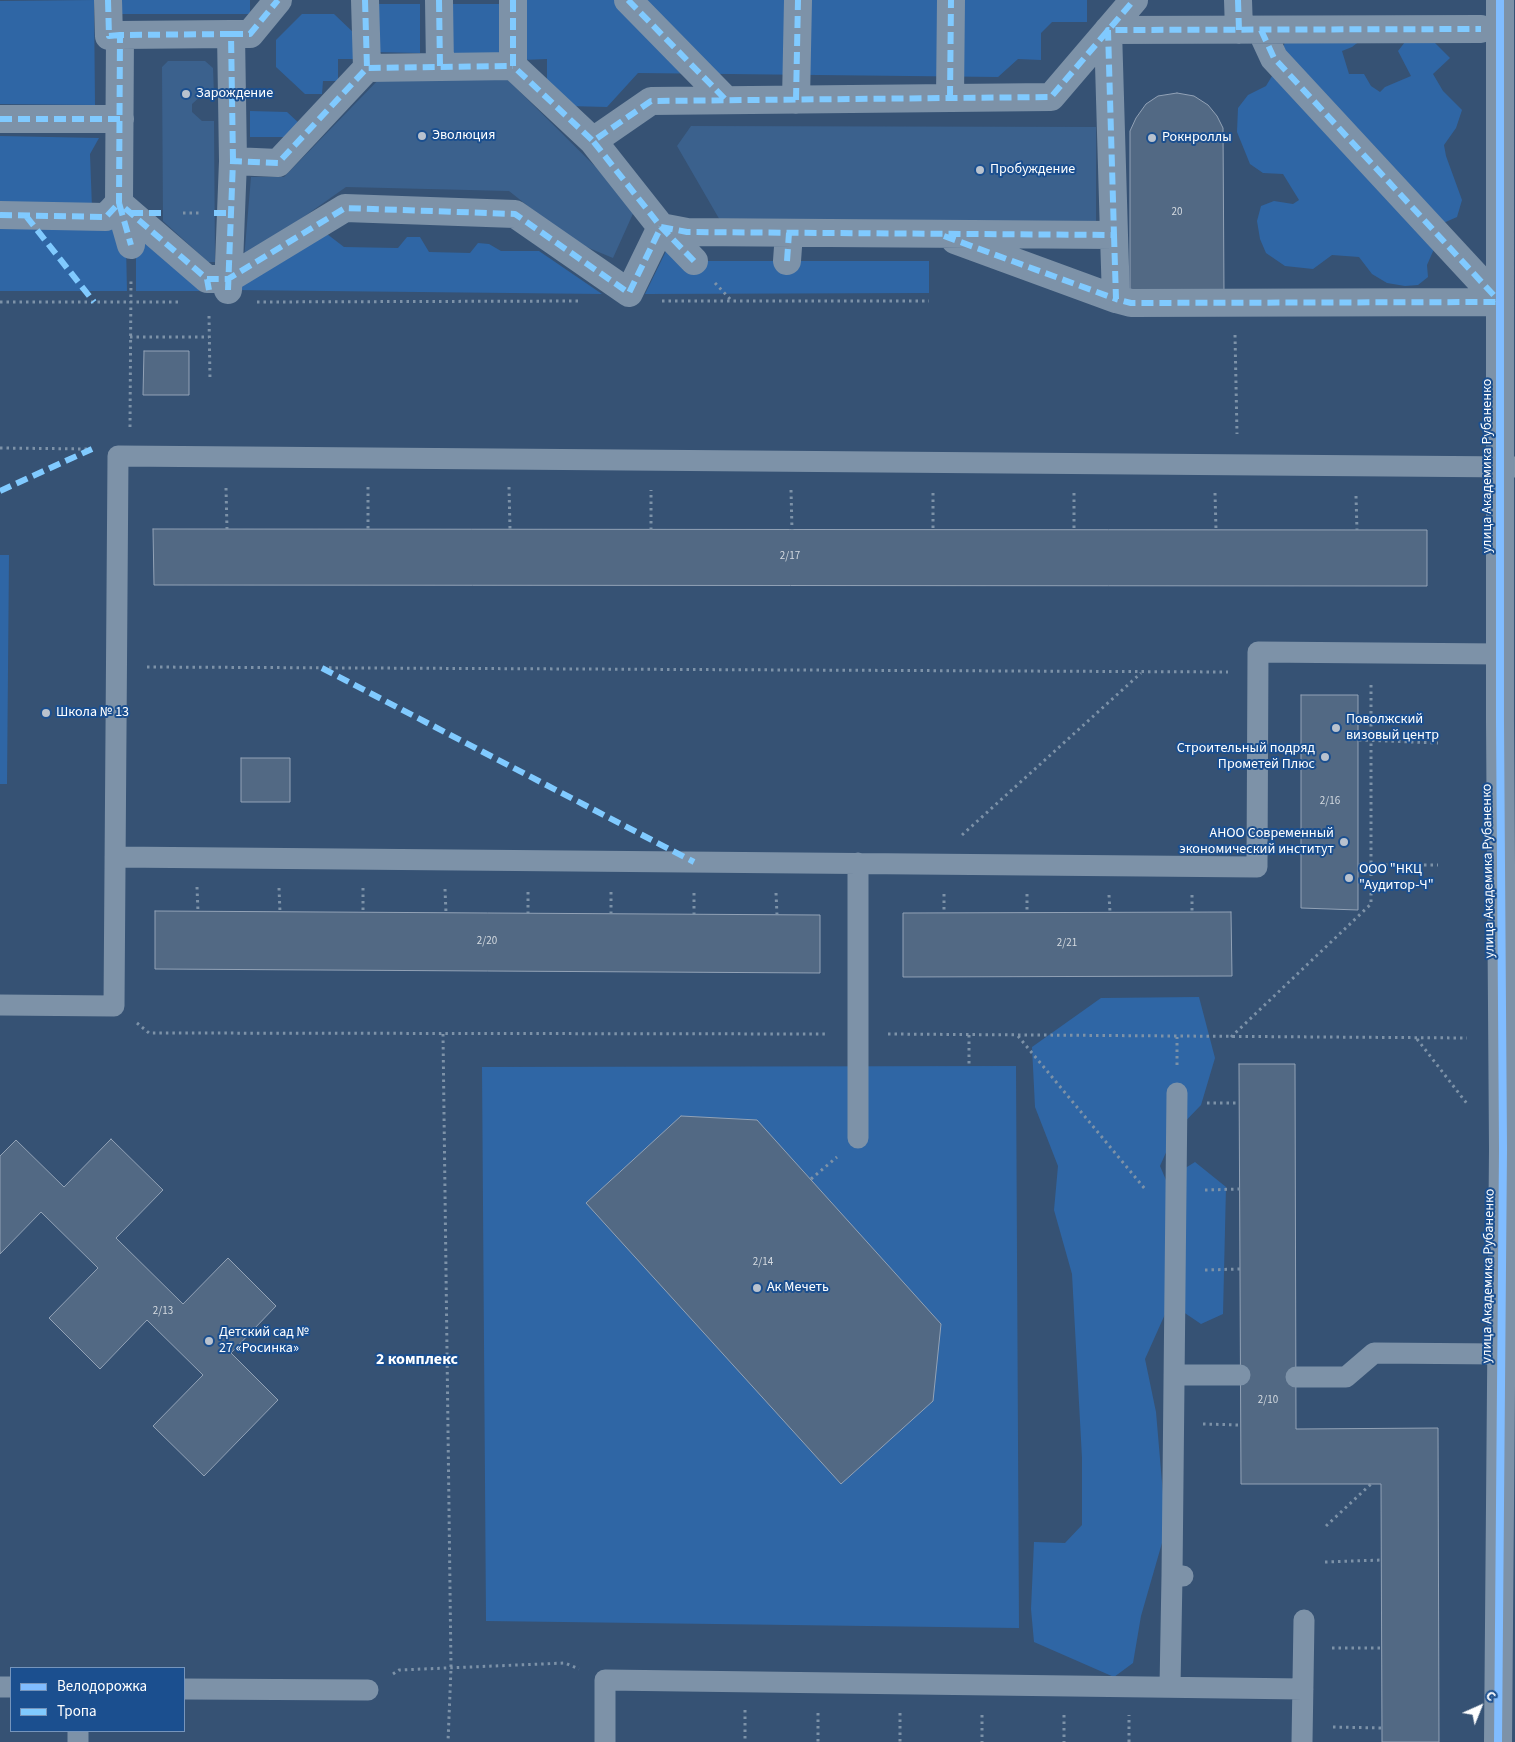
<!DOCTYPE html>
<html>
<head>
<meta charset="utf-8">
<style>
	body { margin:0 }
	#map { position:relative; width:1515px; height:1742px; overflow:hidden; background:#365274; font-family:"Source Sans 3",sans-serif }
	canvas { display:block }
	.legend { position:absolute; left:10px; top:1667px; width:175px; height:65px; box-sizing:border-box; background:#1b4f8f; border:1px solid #7695bc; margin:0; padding:6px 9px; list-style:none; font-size:15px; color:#fff }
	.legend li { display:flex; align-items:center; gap:10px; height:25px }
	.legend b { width:25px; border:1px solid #7695bc }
	.north { position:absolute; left:1455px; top:1682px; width:50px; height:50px; -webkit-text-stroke:4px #1b4f8f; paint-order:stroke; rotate:44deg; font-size:14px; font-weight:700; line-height:20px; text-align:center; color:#fff }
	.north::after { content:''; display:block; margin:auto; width:18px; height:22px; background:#fff; clip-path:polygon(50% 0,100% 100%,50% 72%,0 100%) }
</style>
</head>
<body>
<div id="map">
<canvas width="1515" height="1742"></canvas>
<ul class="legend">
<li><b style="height:6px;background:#80bcff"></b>Велодорожка</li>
<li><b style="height:6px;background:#80caff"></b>Тропа</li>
</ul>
<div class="north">С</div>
</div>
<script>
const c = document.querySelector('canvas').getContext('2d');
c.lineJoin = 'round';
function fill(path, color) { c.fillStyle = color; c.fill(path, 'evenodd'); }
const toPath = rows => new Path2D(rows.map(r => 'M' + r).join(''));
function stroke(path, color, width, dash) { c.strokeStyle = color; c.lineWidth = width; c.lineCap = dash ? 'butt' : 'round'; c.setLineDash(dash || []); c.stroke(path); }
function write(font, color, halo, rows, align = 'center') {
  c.font = font + ' "Source Sans 3",sans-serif'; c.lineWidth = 4; c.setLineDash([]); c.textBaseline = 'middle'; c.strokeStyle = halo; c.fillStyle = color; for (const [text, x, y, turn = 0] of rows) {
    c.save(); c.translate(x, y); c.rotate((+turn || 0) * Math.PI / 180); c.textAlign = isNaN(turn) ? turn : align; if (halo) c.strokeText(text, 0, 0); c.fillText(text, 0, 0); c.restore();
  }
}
fill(toPath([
	[94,0,95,105,0,104,0,1],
	[120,0,250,0,250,14,120,14],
	[527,0,1087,0,1087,22,1052,22,1041,33,1041,60,1018,59,998,77,638,73,607,107,568,106,547,85,547,59,522,60,522,5],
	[372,4,420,4,420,53,372,52],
	[453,4,504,4,504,53,453,53],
	[302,14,334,14,355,34,355,59,338,59,338,81,323,81,322,94,305,94,276,67,276,40],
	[1429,37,1450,58,1433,74,1443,91,1462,110,1456,128,1444,145,1446,156,1462,200,1457,217,1441,224,1434,249,1427,265,1428,277,1418,285,1405,286,1387,283,1372,274,1359,257,1332,255,1313,269,1285,266,1266,253,1260,239,1257,221,1261,206,1274,201,1293,204,1299,200,1283,174,1263,173,1250,164,1237,132,1238,108,1248,95,1266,86,1275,71,1286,39,1361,40,1352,47,1342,51,1349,74,1364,74,1371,86,1380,92,1385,87,1411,76,1398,51,1405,42],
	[250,111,287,112,300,124,286,137,250,137],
	[0,136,99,138,90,154,92,208,0,208],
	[0,224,109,225,126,245,127,291,0,291],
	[327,234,344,247,398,248,407,237,420,237,429,252,470,253,478,243,489,244,501,251,539,251,602,294,233,290],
	[144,237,200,291,136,291,136,246],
	[669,245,687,261,929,261,929,293,645,294],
	[0,555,9,555,7,784,0,784],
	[1199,997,1215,1058,1201,1105,1175,1132,1160,1166,1166,1180,1195,1162,1226,1187,1223,1314,1201,1324,1170,1303,1145,1359,1156,1412,1166,1529,1141,1616,1133,1663,1114,1677,1034,1642,1031,1609,1034,1542,1065,1543,1082,1525,1082,1458,1072,1274,1054,1210,1058,1166,1035,1107,1032,1047,1101,998],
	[1016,1066,1019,1628,486,1621,482,1067]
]), '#2f66a5');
fill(toPath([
	[168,61,205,61,213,68,214,95,202,95,192,104,192,112,202,121,214,121,215,262,208,262,163,221,162,67],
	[500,72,636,207,613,258,572,241,509,191,346,187,244,259,251,177,284,177,383,75],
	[691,126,1096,127,1096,223,721,222,677,146]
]), '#3b618d');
const building = toPath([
	[1177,93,1194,96,1208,105,1217,116,1223,128,1224,295,1130,295,1130,131,1136,118,1146,104,1158,96,1177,93],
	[144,351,189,351,189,395,143,395,144,351],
	[153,529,1427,530,1427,586,154,585,153,529],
	[1301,695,1358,695,1358,910,1301,908,1301,695],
	[241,758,290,758,290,802,241,802,241,758],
	[155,911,820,915,820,973,155,969,155,911],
	[1231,912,1232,976,903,977,903,913,1231,912],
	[1239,1064,1295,1064,1296,1429,1438,1428,1439,1742,1382,1742,1381,1484,1241,1484,1239,1064],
	[681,1116,757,1120,941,1324,933,1401,841,1484,586,1203,681,1116],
	[111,1139,163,1190,116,1238,183,1304,228,1258,276,1306,231,1353,278,1400,204,1476,153,1426,203,1375,147,1320,100,1369,49,1318,98,1268,41,1212,0,1254,0,1156,16,1140,64,1187,111,1139]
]);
fill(building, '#526984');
stroke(building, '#92a2b6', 1);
stroke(toPath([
	[183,213,199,213],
	[715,283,731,300],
	[662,301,929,301],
	[0,302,181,302],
	[257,302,581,301],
	[209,316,210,380],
	[1235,335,1237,434],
	[130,337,209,337],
	[130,427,131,278],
	[0,448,89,449],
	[368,487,368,529],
	[509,487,510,529],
	[226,488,227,529],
	[791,490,792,530],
	[933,493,933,530],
	[1074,493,1074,530],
	[1215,493,1216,530],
	[1356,496,1357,530],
	[651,530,651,490],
	[147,667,1228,672],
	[1359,740,1438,743],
	[962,835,1141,673],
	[1359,865,1438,865],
	[197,887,198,912],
	[279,888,280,912],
	[363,888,363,913],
	[445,889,446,913],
	[611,892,611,914],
	[776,893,777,915],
	[944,894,944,913],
	[1027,894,1027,913],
	[1109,895,1110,912],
	[1192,895,1192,912],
	[528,914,528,889],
	[694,915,694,893],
	[137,1023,149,1033,827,1034],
	[443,1034,451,1668,448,1742],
	[888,1034,1467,1038],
	[969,1035,969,1065],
	[1018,1036,1145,1189],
	[1231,1037,1371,904,1371,683],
	[1417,1039,1468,1105],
	[1177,1065,1177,1037],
	[1207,1103,1239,1103],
	[811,1179,837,1157],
	[1205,1190,1240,1189],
	[1205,1270,1240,1269],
	[1203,1424,1240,1425],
	[1326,1526,1372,1483],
	[1325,1562,1381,1560],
	[1332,1648,1382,1648],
	[393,1674,399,1670,565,1663,579,1669],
	[745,1710,745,1742],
	[818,1713,818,1742],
	[900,1713,900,1742],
	[982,1715,982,1742],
	[1064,1715,1064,1742],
	[1333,1727,1382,1728],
	[1129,1742,1129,1715]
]), '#7d92a8', 3, [2.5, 4]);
stroke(toPath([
	[115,857,1257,867,1258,652,1501,654],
	[858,863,858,1138],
	[0,1005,114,1006,118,456,1515,467],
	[1177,1093,1172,1576,1183,1576],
	[1174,1375,1240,1375],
	[1296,1377,1346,1377,1374,1353,1501,1354],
	[0,1687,11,1687],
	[1170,1687,1172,1576],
	[184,1689,368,1690],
	[78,1742,78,1731],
	[605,1742,605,1680,1303,1689],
	[1302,1742,1304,1620]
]), '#7d92a8', 21);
stroke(toPath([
	[108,0,109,36,120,35],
	[365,0,367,68],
	[439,0,440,67],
	[513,0,513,66,593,141],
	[628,0,726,100],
	[1238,0,1239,30],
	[1261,30,1274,58,1500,302],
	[231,34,250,34,278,0],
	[950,98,951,0],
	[796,100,798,0],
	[0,119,120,119],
	[233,161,231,34,120,35,119,203,207,279,228,279,345,208,515,214,629,293,661,227],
	[0,215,106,217,119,203,131,245],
	[661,227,687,232,1114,235,1108,30,1481,29],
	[1114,235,1116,299,1131,303,1500,302],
	[955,240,1116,299],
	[694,261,661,227,593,141,651,101,1051,97,1134,0],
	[787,261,789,233],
	[228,290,233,161,278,163,367,68,513,66],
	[1498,1742,1503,1149,1500,722,1500,0]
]), '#7d92a8', 28);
stroke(toPath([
	[108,0,109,36,120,35],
	[365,0,367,68],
	[439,0,440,67],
	[513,0,513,66,593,141],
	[628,0,726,100],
	[1238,0,1239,30],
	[1261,30,1274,58,1500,302],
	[231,34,250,34,278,0],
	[950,98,951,0],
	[796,100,798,0],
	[0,119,120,119],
	[233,161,231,34,120,35,119,203,207,279,228,279,345,208,515,214,629,293,661,227],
	[131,213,163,213],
	[214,213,231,213],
	[0,215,106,217,119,203,131,245],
	[26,216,94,302],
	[661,227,687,232,1114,235,1108,30,1481,29],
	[1114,235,1116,299,1131,303,1500,302],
	[944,236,1116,299],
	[694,261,661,227,593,141,651,101,1051,97,1134,0],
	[787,261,789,233],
	[207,279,209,290],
	[228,290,233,161,278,163,367,68,513,66],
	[0,491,92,449],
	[322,668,694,862]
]), '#80caff', 6, [12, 6]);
stroke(toPath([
	[1498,1742,1503,1149,1500,722,1500,0]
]), '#80bcff', 8);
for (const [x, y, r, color] of [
	[186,94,5,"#b9c2ce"],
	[422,136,5,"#b9c2ce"],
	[1152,138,5,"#b9c2ce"],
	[980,170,5,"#b9c2ce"],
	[46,713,5,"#b9c2ce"],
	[1336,728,5,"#b9c2ce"],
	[1325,757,5,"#b9c2ce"],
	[1344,842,5,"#b9c2ce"],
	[1349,878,5,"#b9c2ce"],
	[757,1288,5,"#b9c2ce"],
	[209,1341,5,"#b9c2ce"]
]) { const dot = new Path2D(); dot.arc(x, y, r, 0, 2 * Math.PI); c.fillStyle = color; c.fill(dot); stroke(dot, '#1b4f8f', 2); }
write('11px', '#d4dae0', null, [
	["20",1177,213],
	["2/17",790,557],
	["2/16",1330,802],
	["2/20",487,942],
	["2/21",1067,944],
	["2/14",763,1263],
	["2/13",163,1312],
	["2/10",1268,1401]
]);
write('14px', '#fff', '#1b4f8f', [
	["Зарождение",196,94],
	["Эволюция",432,136],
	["Рокнроллы",1162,138],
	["Пробуждение",990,170],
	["Школа № 13",56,713],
	["Поволжский",1346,720],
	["визовый центр",1346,736],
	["Строительный подряд",1315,749,"right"],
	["Прометей Плюс",1315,765,"right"],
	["АНОО Современный",1334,834,"right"],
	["экономический институт",1334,850,"right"],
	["ООО \"НКЦ",1359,870],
	["\"Аудитор-Ч\"",1359,886],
	["Ак Мечеть",767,1288],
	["Детский сад №",219,1333],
	["27 «Росинка»",219,1349]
], 'left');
write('14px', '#fff', '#1b4f8f', [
	["улица Академика Рубаненко",1488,466,-90],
	["улица Академика Рубаненко",1489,871,-91],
	["улица Академика Рубаненко",1489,1276,-89]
]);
write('bold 16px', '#fff', '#1b4f8f', [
	["2 комплекс",417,1360]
]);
</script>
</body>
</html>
